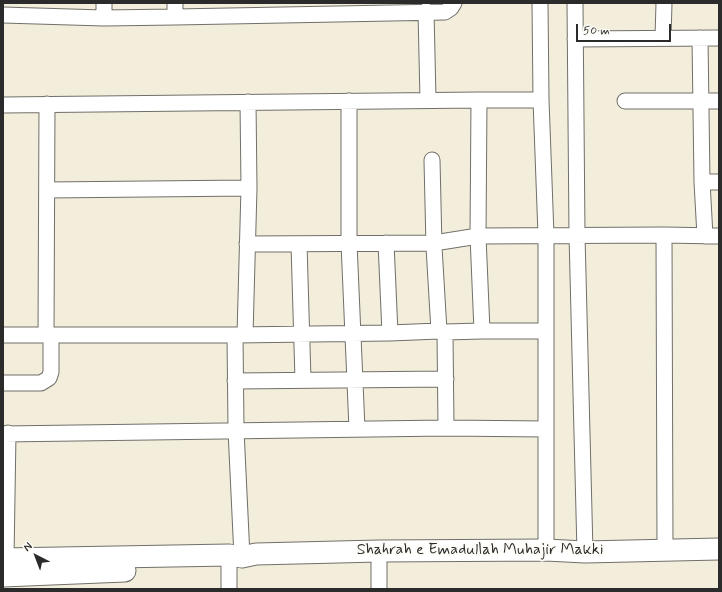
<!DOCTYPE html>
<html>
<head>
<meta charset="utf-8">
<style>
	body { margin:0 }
	#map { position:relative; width:722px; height:592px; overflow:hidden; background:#f2eedb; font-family:Mynerve,sans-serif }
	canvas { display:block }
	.frame { position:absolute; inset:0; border:4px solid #2b2b2b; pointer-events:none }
	.north { position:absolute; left:16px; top:536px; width:40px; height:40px; -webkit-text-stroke:3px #fdfcf7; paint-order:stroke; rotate:318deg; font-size:11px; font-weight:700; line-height:16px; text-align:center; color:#2b2b2b }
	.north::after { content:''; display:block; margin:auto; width:14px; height:18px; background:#2b2b2b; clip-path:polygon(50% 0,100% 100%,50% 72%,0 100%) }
	.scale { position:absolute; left:576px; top:24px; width:95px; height:18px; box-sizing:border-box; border:2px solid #2b2b2b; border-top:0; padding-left:5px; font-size:12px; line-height:14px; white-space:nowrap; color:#2b2b2b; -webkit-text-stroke:3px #fdfcf7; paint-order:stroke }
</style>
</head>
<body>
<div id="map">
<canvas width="722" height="592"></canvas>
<div class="frame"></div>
<div class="north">N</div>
<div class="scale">50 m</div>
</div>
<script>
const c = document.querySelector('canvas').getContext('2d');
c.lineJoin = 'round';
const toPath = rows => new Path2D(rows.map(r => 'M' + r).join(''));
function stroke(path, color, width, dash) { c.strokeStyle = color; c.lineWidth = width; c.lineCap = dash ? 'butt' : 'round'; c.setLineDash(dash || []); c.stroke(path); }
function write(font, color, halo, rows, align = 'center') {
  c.font = font + ' Mynerve,sans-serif'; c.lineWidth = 4; c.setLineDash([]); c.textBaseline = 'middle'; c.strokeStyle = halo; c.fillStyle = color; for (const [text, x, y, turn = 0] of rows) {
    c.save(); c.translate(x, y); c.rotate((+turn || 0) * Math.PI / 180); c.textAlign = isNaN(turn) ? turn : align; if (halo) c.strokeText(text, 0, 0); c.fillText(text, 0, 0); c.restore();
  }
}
const street = toPath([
	[175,3,175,17,445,12,451,8,454,3],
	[540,3,541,100,546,235,546,550],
	[575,3,577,235,585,552],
	[426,11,428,100],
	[3,15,104,18,104,3],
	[104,18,175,17],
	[663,38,664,3],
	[700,38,702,182,705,236],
	[575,39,719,38],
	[479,100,478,236,482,331],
	[349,101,349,243,357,429],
	[625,101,719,101],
	[3,105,479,100,541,100],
	[432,160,434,247,439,331],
	[702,182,719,182],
	[47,190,249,188,248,102],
	[664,235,665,550],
	[386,243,390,333],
	[247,244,434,243,478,236,664,235,719,236],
	[299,244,303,380],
	[445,332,446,428],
	[3,335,235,335,390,333,439,331,445,332,482,331,545,331],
	[46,335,47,104],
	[235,335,236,430,242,557],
	[245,335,249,188],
	[235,381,446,379],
	[3,383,41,383,49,378,51,372,51,335],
	[3,434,446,428,546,429],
	[229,555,229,589],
	[6,559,8,433],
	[379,589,379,551]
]);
const secondary = toPath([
	[3,559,229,555,242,557,256,554,379,551,546,550,585,552,719,549],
	[3,576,125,571]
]);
stroke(street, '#716f69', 17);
stroke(secondary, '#716f69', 23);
stroke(street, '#fff', 15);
stroke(secondary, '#fff', 21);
write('16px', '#2b2b2b', '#fdfcf7', [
	["Shahrah e Emadullah Muhajir Makki",480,551]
]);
</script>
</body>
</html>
